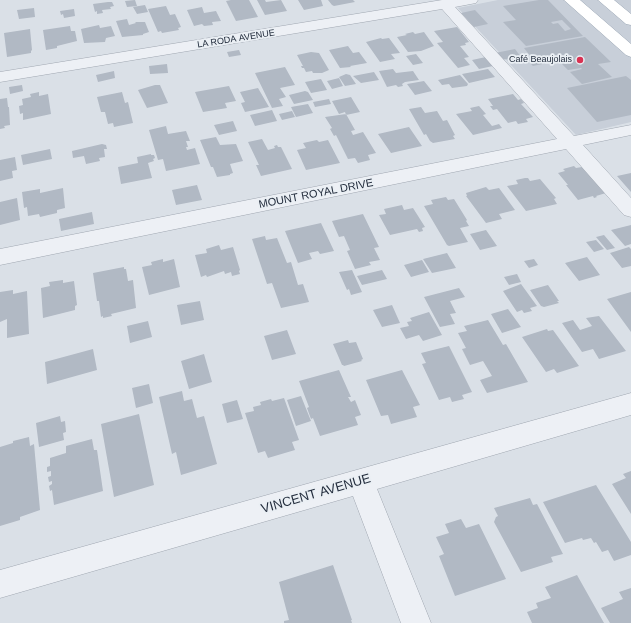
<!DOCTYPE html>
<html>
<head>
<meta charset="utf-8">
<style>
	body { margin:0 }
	canvas { display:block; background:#dae0e7 }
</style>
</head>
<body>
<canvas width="631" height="623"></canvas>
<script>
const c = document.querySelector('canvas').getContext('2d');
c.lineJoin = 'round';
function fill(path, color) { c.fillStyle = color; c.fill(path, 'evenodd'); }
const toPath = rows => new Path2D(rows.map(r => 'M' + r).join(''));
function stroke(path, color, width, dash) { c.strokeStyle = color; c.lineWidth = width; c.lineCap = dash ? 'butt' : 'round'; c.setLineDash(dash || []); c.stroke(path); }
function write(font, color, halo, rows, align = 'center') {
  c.font = font + ' Arial,sans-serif'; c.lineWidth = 3.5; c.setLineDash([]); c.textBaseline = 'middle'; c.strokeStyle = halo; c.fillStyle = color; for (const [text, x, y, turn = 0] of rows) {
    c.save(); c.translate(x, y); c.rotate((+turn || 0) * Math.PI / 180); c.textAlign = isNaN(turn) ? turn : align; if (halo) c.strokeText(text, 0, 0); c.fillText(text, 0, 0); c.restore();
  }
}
fill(toPath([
	[498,0,631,0,631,122,576,135,458,8]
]), '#c8cfd9');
fill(toPath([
	[135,0,137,6,127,7,125,1],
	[231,0,249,0,258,17,236,21,226,1],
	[257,0,265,0,266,2,281,0,287,11,265,15],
	[298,0,321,0,323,6,304,10],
	[328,0,353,0,355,2,334,6,332,5],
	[539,0,548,0,583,36,526,46,503,22,516,20,503,6],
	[562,20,571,29,565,31,558,23,553,24,551,22],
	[108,2,112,2,114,6,110,7,111,9,102,10,103,13,97,14,97,11,95,12,93,4],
	[145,5,148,12,137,14,133,7],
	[166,6,170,15,175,14,181,27,178,28,179,30,162,33,161,31,158,32,148,9],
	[202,7,204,13,216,11,221,21,212,22,213,25,204,26,202,24,194,26,187,10],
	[34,8,35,17,19,19,17,10],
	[74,9,75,16,64,18,63,14,61,15,60,11],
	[475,10,488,24,474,27,461,13],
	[127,19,129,25,136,23,135,22,145,22,149,32,143,34,143,35,122,37,116,21],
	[99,25,100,28,111,26,115,36,106,38,105,42,84,43,81,29],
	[70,26,71,31,75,31,77,41,57,46,57,48,46,50,43,30],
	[457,27,469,42,465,43,466,45,460,46,469,57,464,58,470,65,458,68,437,43,443,42,434,31],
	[30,29,32,50,31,51,31,53,7,57,4,33],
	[413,32,415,34,424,32,434,46,421,51,408,52,397,37,407,35,405,34],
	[585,37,611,62,598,64,612,77,582,84,570,72,582,69,581,68,568,70,561,63,553,64,552,62,533,66,530,63,548,59,545,58,524,62,521,59,531,57,524,48],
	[381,38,382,39,389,38,400,53,391,54,395,59,380,62,366,42],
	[348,46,353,53,359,52,367,63,350,66,351,67,340,68,329,50],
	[515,49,521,57,501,60,495,53],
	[239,50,241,55,229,57,227,52],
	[311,52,319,53,329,70,322,73,313,73,312,71,306,72,304,68,302,68,301,66,303,66,297,55],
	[416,54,423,63,413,65,406,56],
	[486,57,493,66,479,69,472,60],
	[167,64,168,73,150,74,149,66],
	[285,67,295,85,280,88,286,97,279,99,283,106,272,108,255,73],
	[393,69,396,73,413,71,419,80,405,82,402,84,403,86,398,87,396,85,387,87,379,71],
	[488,69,495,77,469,83,462,74],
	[114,71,115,78,98,82,96,75],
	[374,72,379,80,361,83,353,76],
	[346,74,350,75,356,84,345,86,339,77],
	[460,75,468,84,467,86,452,88,449,84,442,85,438,80],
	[626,76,631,80,631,115,597,122,567,88],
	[339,78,343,86,332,89,327,81],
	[321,79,327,90,311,93,305,82],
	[424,81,432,91,415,95,407,84],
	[22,85,23,91,10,94,9,87],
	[155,85,160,85,168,103,147,108,138,90],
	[229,86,236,101,225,103,227,108,203,112,195,92],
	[258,88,269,107,245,112,241,103,245,102,240,92],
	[305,91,308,92,313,100,294,104,289,95],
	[39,92,39,96,48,94,51,114,23,120,23,113,20,114,19,106,23,105,22,99,31,97,30,94],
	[122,92,125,103,128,102,133,123,114,127,113,123,108,124,105,112,101,112,97,97],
	[513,94,518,100,521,99,524,103,521,104,533,117,526,119,528,122,518,124,516,121,508,123,497,109,493,110,490,106,493,106,488,99],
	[351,97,360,112,346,115,345,112,339,114,332,101],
	[7,98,8,107,9,107,10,125,4,126,5,128,0,129,0,99],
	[329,99,331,104,315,107,313,102],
	[308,104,313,113,296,117,291,107],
	[479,106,486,114,483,115,492,126,499,124,502,128,473,135,456,114,472,111,470,108],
	[421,107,425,113,437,111,443,121,447,120,455,135,453,136,455,139,433,143,430,141,426,134,424,135,409,109],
	[272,110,277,121,255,126,250,115],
	[292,111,295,117,282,120,279,114],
	[346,114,355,130,351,131,353,135,363,132,376,153,368,155,370,160,358,163,355,158,348,159,336,135,334,136,330,129,332,128,325,117],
	[233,121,237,131,219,135,214,125],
	[166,126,168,134,186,131,190,141,186,141,188,147,186,147,187,150,195,148,200,164,166,171,163,159,158,160,149,130],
	[409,127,422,146,391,153,378,134],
	[216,137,220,145,236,144,243,161,230,164,233,173,230,174,230,175,217,177,213,167,211,167,200,140],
	[262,139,268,150,275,148,274,146,277,145,278,147,281,147,292,169,261,176,256,165,259,165,248,142],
	[317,140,319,142,328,140,340,163,306,170,297,150,306,148,303,143],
	[102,144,106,145,107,149,104,149,105,157,99,158,100,161,86,164,84,156,73,158,72,151],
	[50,149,52,159,23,165,21,155],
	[151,154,151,155,154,155,155,158,153,159,154,161,148,163,152,178,121,184,118,167,138,163,137,157],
	[15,157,17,170,12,171,13,178,0,181,0,160],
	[574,166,576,168,582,167,606,193,596,196,597,197,594,198,593,196,578,200,566,185,568,185,558,173,565,171,563,169],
	[631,173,631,192,617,176],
	[525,178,528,178,530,181,540,179,556,198,554,199,557,204,526,211,507,186,518,184,516,180],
	[197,185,202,200,176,205,172,190],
	[486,187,489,190,499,188,515,210,499,214,502,219,486,223,466,196,467,196,466,193],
	[63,188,65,208,57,210,57,213,40,217,39,214,28,216,27,207,24,208,22,192,40,189,40,193],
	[446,197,448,200,454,199,467,220,466,221,469,226,460,228,468,242,449,246,447,245,424,206,433,204,431,200],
	[17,198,20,220,0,225,0,202],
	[402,205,404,210,413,208,425,227,422,228,423,231,419,232,417,229,390,235,379,215,386,214,384,209],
	[92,212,94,224,61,231,59,219],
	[363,214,379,247,374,248,380,260,369,262,371,265,355,269,347,251,350,250,344,236,339,237,332,221],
	[321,223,334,251,320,254,318,251,309,253,312,259,298,263,285,231],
	[631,225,631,244,625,246,611,230],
	[486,230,497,246,480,250,470,234],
	[604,235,615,248,607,250,596,237],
	[265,236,266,240,277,238,287,263,291,262,298,285,303,284,309,302,281,308,272,283,267,284,252,239],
	[596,240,604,249,594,252,586,242],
	[219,245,221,250,233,247,240,270,239,271,240,274,232,276,231,272,225,274,224,271,207,277,206,275,201,277,195,255,207,253,206,249],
	[629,247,631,249,631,266,622,268,610,253],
	[447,253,456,268,432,273,423,259],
	[587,257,600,275,579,281,565,263],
	[163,259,163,262,174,259,180,287,149,295,142,267,152,265,151,262],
	[534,259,538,265,529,268,524,261],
	[422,260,429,272,411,277,404,265],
	[124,267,124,269,126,269,128,281,133,280,136,308,111,314,112,316,103,318,103,316,101,317,99,301,97,301,93,273],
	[352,270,362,292,351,295,349,289,347,290,339,272],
	[382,270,387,279,362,285,357,276],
	[517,274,521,282,509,285,504,277],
	[63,280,63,283,74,281,77,305,75,306,75,310,43,318,41,288,50,286,49,282],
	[521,284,537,306,530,308,532,311,524,313,522,310,517,312,503,291],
	[548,285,559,301,557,301,559,303,544,307,541,306,530,290],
	[459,288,465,297,450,301,456,313,450,314,455,324,440,327,424,297],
	[13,290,13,294,27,291,29,334,7,338,7,319,0,322,0,292],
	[631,292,631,332,607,299],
	[200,301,204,320,181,325,177,305],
	[392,305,400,323,382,327,373,310],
	[508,309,521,327,502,333,491,314],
	[429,312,442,335,423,341,419,335,406,339,400,328,409,326,407,322,412,321,410,318],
	[599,316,626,351,599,359,593,349,582,352,562,323,573,320,580,330,592,326,586,318],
	[488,320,503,345,506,344,528,382,487,393,480,380,492,376,483,361,470,365,462,349,466,348,458,333,467,331,464,326],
	[148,321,152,337,130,343,127,326],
	[547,329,548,331,553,330,579,366,557,373,554,369,546,372,522,337],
	[287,330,296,354,272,360,264,336],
	[348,340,349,343,356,342,363,359,361,360,362,361,344,366,343,365,342,365,333,344],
	[449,346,472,392,462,395,464,399,452,402,450,397,439,400,422,364,426,363,421,353],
	[93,349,97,370,47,384,45,362],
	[204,354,212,382,189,389,181,361],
	[339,370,351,397,348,397,351,402,355,400,361,415,355,417,358,425,320,436,313,418,311,419,307,408,309,407,299,381],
	[402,370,420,405,413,407,417,417,391,424,388,415,381,416,366,380],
	[149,384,153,403,136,408,132,388],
	[182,391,184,401,192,399,197,418,204,416,217,464,181,475,176,452,172,454,159,397],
	[301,396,311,421,296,426,287,400],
	[284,398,299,440,292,442,295,450,268,458,265,451,258,453,245,413,254,411,253,407,261,405,260,402,271,399,272,401],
	[237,400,243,419,227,423,222,404],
	[139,414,154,485,114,497,101,424],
	[60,416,61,422,65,421,66,432,63,433,64,440,39,447,36,423],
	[29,437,30,446,34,444,40,510,20,517,20,520,0,526,0,447,13,443,13,441],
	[92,439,94,450,97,450,103,491,54,505,52,490,50,491,49,486,52,484,52,481,49,482,48,477,51,476,51,471,47,472,47,467,50,466,50,458,66,453,66,446],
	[631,471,631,514,612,484,626,478,623,474],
	[596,485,631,542,631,555,614,561,608,550,602,552,596,542,594,543,591,538,583,540,582,538,565,543,543,502],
	[530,498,533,505,537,504,563,554,551,557,553,562,521,572,494,522,496,517,498,516,494,508],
	[461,519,466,528,479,524,506,579,455,596,439,556,444,554,436,537,449,533,445,524],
	[333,565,352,620,351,620,352,623,284,623,284,621,289,620,279,582],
	[577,575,604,623,532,623,527,612,538,608,536,603,551,598,545,587],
	[631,588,631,623,610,623,601,608,623,599,619,592]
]), '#b1b9c4');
const minor = toPath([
	[442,0,478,0,476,3,455,7,574,136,631,125,631,135,583,145,631,198,631,217,624,215,566,149,0,265,0,249,557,139,442,9,0,82,0,72,442,0],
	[631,393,631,415,377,489,431,623,401,623,353,496,0,598,0,570,631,393]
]);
const major = toPath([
	[564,0,580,0,631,44,631,57,626,55,564,0],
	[598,0,614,0,631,14,631,25,626,24,598,0]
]);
stroke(minor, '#a0a7b1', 1);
stroke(major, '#99a5b3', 1);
fill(minor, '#edf0f5');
fill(major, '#fff');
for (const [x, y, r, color] of [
	[580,60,4,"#d93252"]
]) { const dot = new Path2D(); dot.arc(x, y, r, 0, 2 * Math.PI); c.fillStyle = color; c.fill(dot); stroke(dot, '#eaeff4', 1.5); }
write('9px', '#242e3e', '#eaeff4', [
	["LA RODA AVENUE",236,39,-9]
]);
write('9px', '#242e3e', '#eaeff4', [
	["Café Beaujolais",572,60]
], 'right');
write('11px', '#242e3e', '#eaeff4', [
	["MOUNT ROYAL DRIVE",316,194,-11]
]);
write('13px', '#242e3e', '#eaeff4', [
	["VINCENT AVENUE",316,494,-16]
]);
</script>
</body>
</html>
